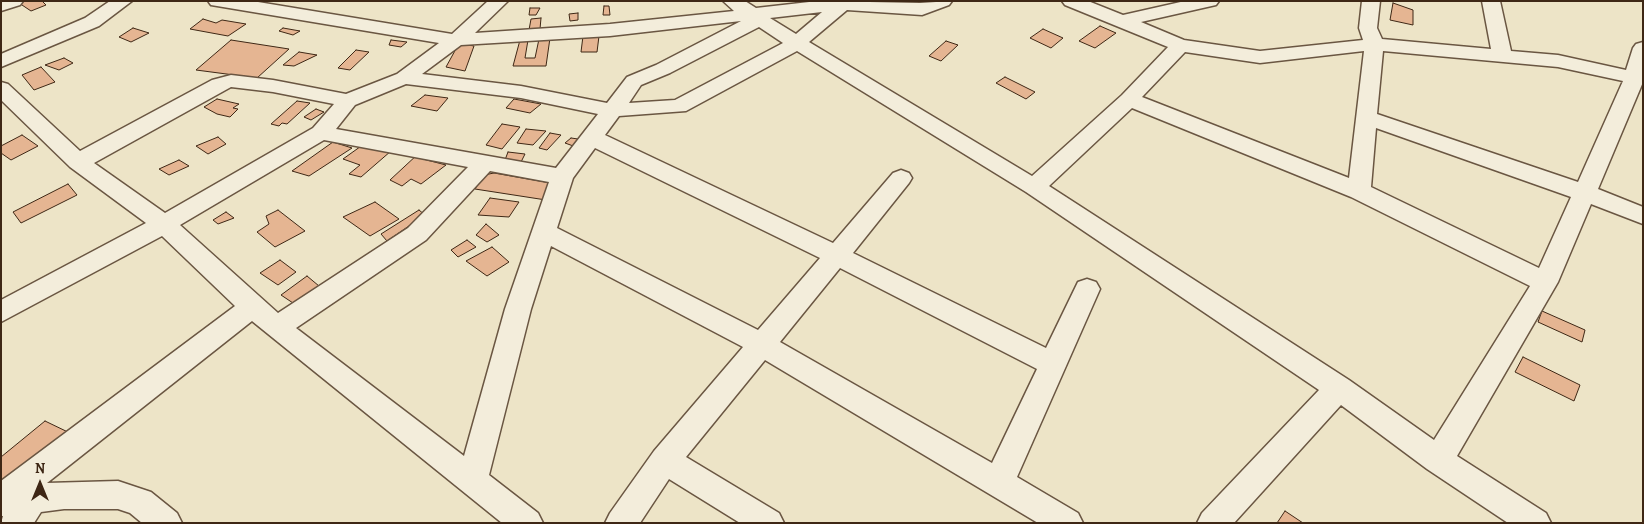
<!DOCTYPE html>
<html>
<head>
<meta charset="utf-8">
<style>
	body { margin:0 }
	#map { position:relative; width:1644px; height:524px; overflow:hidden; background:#ede4c7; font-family:Alegreya,serif }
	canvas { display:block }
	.frame { position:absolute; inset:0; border:2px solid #3e2715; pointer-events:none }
	.north { position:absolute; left:15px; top:459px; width:50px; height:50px; -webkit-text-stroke:4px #f3eddb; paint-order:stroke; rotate:0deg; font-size:14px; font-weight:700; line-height:20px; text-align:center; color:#3e2715 }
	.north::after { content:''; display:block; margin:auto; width:18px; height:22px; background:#3e2715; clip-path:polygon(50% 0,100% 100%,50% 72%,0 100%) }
</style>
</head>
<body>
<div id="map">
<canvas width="1644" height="524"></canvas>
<div class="frame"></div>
<div class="north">N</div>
</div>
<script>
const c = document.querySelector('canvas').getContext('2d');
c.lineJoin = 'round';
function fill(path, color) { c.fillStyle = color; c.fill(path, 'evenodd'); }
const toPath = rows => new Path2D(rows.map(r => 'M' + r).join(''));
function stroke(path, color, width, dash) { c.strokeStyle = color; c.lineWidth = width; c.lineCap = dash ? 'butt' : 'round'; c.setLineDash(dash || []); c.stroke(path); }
const building = toPath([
	[24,1,42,1,46,5,31,11,19,3,24,1],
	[1393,3,1413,10,1413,25,1390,20,1393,3],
	[604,6,609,6,610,15,603,15,604,6],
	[530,8,540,8,536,15,529,15,530,8],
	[578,13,578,20,570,21,569,14,578,13],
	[541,18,540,29,529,30,531,19,541,18],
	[203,19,216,23,222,20,246,24,228,36,190,29,203,19],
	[1100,26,1116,33,1095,48,1079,41,1100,26],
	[133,28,149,33,131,42,119,37,133,28],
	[283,28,300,31,293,35,279,31,283,28],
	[1043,29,1063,38,1051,48,1030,38,1043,29],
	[583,36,599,36,597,52,581,52,583,36],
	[550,38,546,66,513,66,520,40,528,40,525,58,535,58,539,39,550,38],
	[231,40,289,49,257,78,196,70,231,40],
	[391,40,407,42,401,47,389,45,391,40],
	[946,41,958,45,941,61,929,56,946,41],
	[463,44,474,46,465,71,446,67,457,47,463,44],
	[356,50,369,52,350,70,338,68,356,50],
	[299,52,317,55,294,66,283,65,299,52],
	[64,58,73,63,59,70,45,65,64,58],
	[41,67,55,82,34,90,22,75,41,67],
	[1005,77,1035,92,1026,99,996,83,1005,77],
	[425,95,448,98,437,111,411,106,425,95],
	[217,99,239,104,233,108,238,109,230,117,217,114,204,107,217,99],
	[514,99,541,104,530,113,506,108,514,99],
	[297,101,310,103,287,124,282,123,279,126,271,124,297,101],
	[316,109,324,112,311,120,304,117,316,109],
	[502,124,520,127,502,149,486,145,502,124],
	[526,129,546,131,533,145,517,143,526,129],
	[550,133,561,135,547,150,539,148,550,133],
	[22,135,38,146,11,160,1,153,1,146,22,135],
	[218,137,226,144,208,154,196,146,218,137],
	[571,138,585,140,576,147,565,143,571,138],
	[333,142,352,148,309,176,292,171,333,142],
	[364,144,391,151,361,177,349,174,360,165,343,159,364,144],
	[508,152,525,154,521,162,505,160,508,152],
	[418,154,427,156,423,159,446,165,421,184,411,179,402,186,390,180,418,154],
	[179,160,189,166,169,175,159,169,179,160],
	[494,173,551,183,546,200,475,189,484,175,494,173],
	[68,184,77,195,21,223,13,212,68,184],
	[490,198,519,202,509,217,478,215,490,198],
	[375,202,399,219,370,236,343,217,375,202],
	[278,210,305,231,275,247,257,232,269,224,266,216,278,210],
	[419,210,425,215,387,241,381,234,419,210],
	[226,212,234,218,218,224,213,220,226,212],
	[486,224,499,235,487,242,476,235,486,224],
	[467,240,476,247,458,257,451,250,467,240],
	[492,247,509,262,487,276,466,261,492,247],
	[280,260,296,272,278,285,260,273,280,260],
	[307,276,319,286,293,303,281,295,307,276],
	[1542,311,1585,330,1582,342,1538,322,1542,311],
	[1523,357,1580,385,1574,401,1515,372,1523,357],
	[45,421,72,434,1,496,1,457,45,421],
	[1285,511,1303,523,1277,523,1285,511]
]);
fill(building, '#e5b592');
stroke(building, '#3e2715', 1);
const minor = toPath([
	[1,1,23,1,20,5,1,11,1,1],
	[110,1,132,1,99,26,1,67,1,54,85,18,110,1],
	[208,1,252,1,452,34,488,1,508,1,475,33,610,24,734,11,723,1,745,1,756,8,818,1,920,3,952,1,949,5,922,15,847,10,809,42,1032,176,1122,95,1168,47,1065,5,1062,1,1088,1,1123,15,1185,1,1219,1,1216,5,1141,22,1184,40,1260,51,1363,40,1359,28,1362,1,1380,1,1377,28,1382,39,1491,49,1482,1,1500,1,1511,51,1558,55,1626,70,1633,48,1636,44,1643,42,1643,82,1598,189,1643,207,1643,224,1591,204,1558,282,1457,456,1546,513,1551,523,1508,523,1427,469,1341,405,1234,523,1197,523,1202,513,1319,390,1026,192,797,51,686,111,619,116,605,135,833,243,893,173,901,170,909,173,912,178,909,183,853,253,1046,348,1078,282,1087,279,1096,282,1100,289,1017,477,1078,513,1083,523,1038,523,765,360,686,457,779,513,784,523,740,523,669,479,640,523,605,523,610,513,654,451,743,347,551,246,531,309,489,475,538,513,543,523,502,523,252,321,47,483,118,481,151,492,177,513,182,523,142,523,130,513,118,509,64,509,41,512,34,523,1,523,3,516,1,516,1,481,235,306,162,236,1,322,1,300,146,223,70,167,1,100,1,82,8,84,80,151,212,80,231,75,273,80,346,94,397,74,439,43,211,5,208,1],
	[822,12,796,34,770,18,822,12],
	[741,21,656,65,627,77,607,103,521,86,422,74,461,45,610,36,741,21],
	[759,27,783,43,675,100,629,103,641,85,670,73,759,27],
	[1364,51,1349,178,1142,97,1185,52,1260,63,1364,51],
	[1383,51,1558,67,1623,81,1578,182,1377,114,1383,51],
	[406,84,521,98,598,114,556,168,336,129,355,105,406,84],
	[231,87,273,92,334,104,313,128,165,213,94,163,231,87],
	[1132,108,1351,197,1530,286,1434,440,1349,380,1049,186,1132,108],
	[1376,128,1571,197,1539,268,1371,187,1376,128],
	[324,140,468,167,408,228,278,313,180,225,324,140],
	[595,148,820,258,758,330,557,228,573,178,595,148],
	[490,171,549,182,505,309,464,456,296,328,426,240,490,171],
	[840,268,1037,369,992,463,780,342,840,268]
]);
stroke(minor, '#6a5642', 3);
fill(minor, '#f3eddb');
</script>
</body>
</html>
